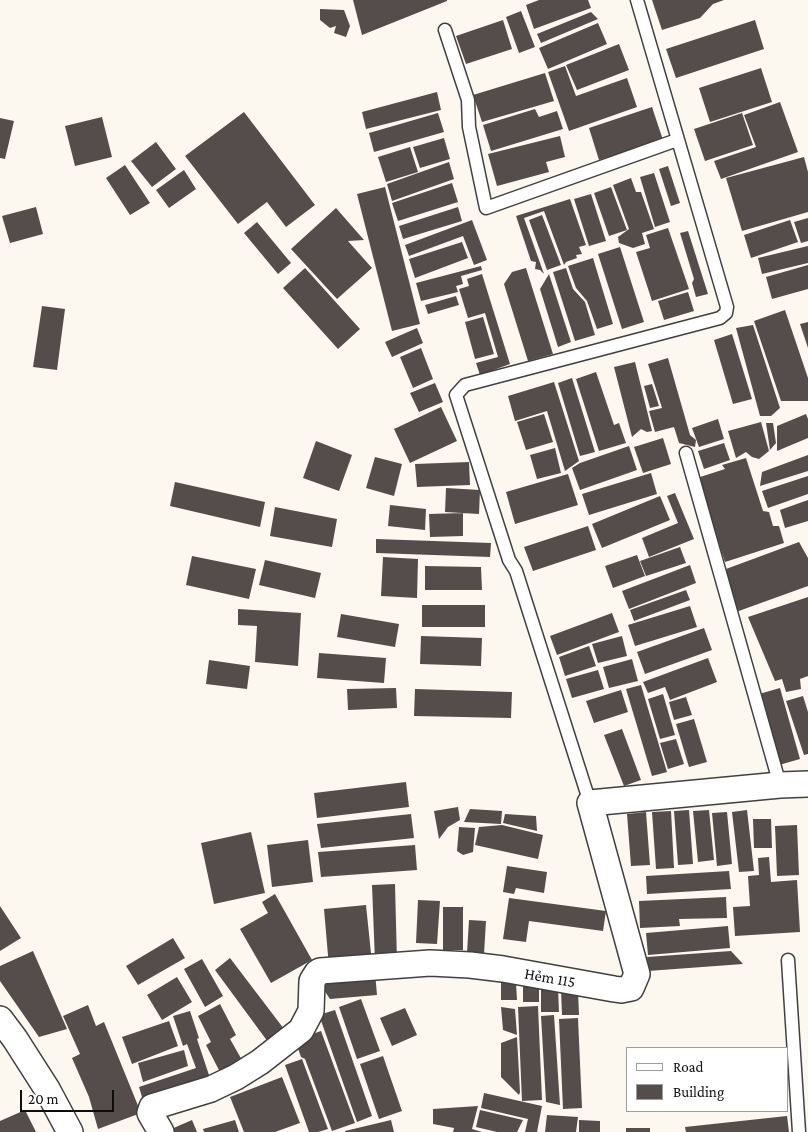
<!DOCTYPE html>
<html>
<head>
<meta charset="utf-8">
<style>
	body { margin:0 }
	#map { position:relative; width:808px; height:1132px; overflow:hidden; background:#fdf8ef; font-family:"Crimson Pro",serif }
	canvas { display:block }
	.legend { position:absolute; left:626px; top:1047px; width:162px; height:65px; box-sizing:border-box; background:#fff; border:1px solid #9e9e9e; margin:0; padding:6px 9px; list-style:none; font-size:15px; color:#0d0d0d }
	.legend li { display:flex; align-items:center; gap:10px; height:25px }
	.legend b { width:25px; border:1px solid #9e9e9e }
	.scale { position:absolute; left:20px; top:1090px; width:94px; height:22px; box-sizing:border-box; border:2px solid #0d0d0d; border-top:0; padding-left:6px; font-size:15px; line-height:18px; white-space:nowrap; color:#0d0d0d; -webkit-text-stroke:4px #fff; paint-order:stroke }
</style>
</head>
<body>
<div id="map">
<canvas width="808" height="1132"></canvas>
<ul class="legend">
<li><b style="height:6px;background:#fff"></b>Road</li>
<li><b style="height:14px;background:#554d4b"></b>Building</li>
</ul>
<div class="scale">20 m</div>
</div>
<script>
const c = document.querySelector('canvas').getContext('2d');
c.lineJoin = 'round';
function fill(path, color) { c.fillStyle = color; c.fill(path, 'evenodd'); }
const toPath = rows => new Path2D(rows.map(r => 'M' + r).join(''));
function stroke(path, color, width, dash) { c.strokeStyle = color; c.lineWidth = width; c.lineCap = dash ? 'butt' : 'round'; c.setLineDash(dash || []); c.stroke(path); }
function write(font, color, halo, rows, align = 'center') {
  c.font = font + ' "Crimson Pro",serif'; c.lineWidth = 5; c.setLineDash([]); c.textBaseline = 'middle'; c.strokeStyle = halo; c.fillStyle = color; for (const [text, x, y, turn = 0] of rows) {
    c.save(); c.translate(x, y); c.rotate((+turn || 0) * Math.PI / 180); c.textAlign = isNaN(turn) ? turn : align; if (halo) c.strokeText(text, 0, 0); c.fillText(text, 0, 0); c.restore();
  }
}
fill(toPath([
	[353,0,447,0,447,1,362,35],
	[539,0,588,0,591,8,534,29,526,5],
	[652,0,724,0,713,4,700,18,662,30],
	[320,9,344,10,350,26,346,37,334,33,336,26,330,28,320,20],
	[521,11,535,47,519,53,506,17],
	[591,12,598,19,541,43,537,34],
	[503,20,512,49,466,64,456,36],
	[755,20,764,49,676,78,666,49],
	[598,23,607,44,548,69,539,48],
	[619,44,629,70,577,90,566,65],
	[565,66,576,96,627,78,637,107,569,131,548,72],
	[761,68,772,102,710,122,699,88],
	[545,73,554,101,482,122,473,95],
	[437,92,441,110,366,129,362,112],
	[780,102,798,152,721,179,714,161,756,147,744,115],
	[652,107,663,140,599,160,589,128],
	[535,109,539,117,557,111,563,129,491,151,483,125],
	[244,112,315,205,286,227,267,202,238,224,185,156],
	[438,113,444,132,374,152,369,133],
	[742,113,753,145,705,161,694,129],
	[102,117,112,157,75,166,65,126],
	[0,118,14,121,5,159,0,158],
	[560,136,565,157,546,162,549,172,497,186,488,154],
	[444,138,450,159,420,168,413,147],
	[156,142,176,169,152,187,131,161],
	[410,147,418,172,386,182,378,157],
	[804,157,808,172,808,212,742,231,726,178],
	[449,162,454,179,392,201,387,184],
	[125,165,150,203,130,215,106,178],
	[668,166,680,203,671,206,659,169],
	[184,170,196,189,169,208,156,190],
	[654,173,670,222,655,227,640,177],
	[631,178,636,192,641,192,654,229,642,233,645,244,633,248,619,243,618,237,629,229,613,185],
	[452,183,458,202,398,221,392,203],
	[385,187,420,324,392,331,357,194],
	[611,187,627,230,609,236,594,193],
	[591,194,606,241,589,246,574,199],
	[570,199,586,245,579,247,582,254,576,255,577,258,566,262,564,265,544,211,524,218,544,274,540,270,535,269,536,262,531,261,516,216],
	[36,207,43,234,10,243,2,216],
	[458,207,462,221,403,239,399,226],
	[336,208,364,240,348,241,372,268,337,299,291,249],
	[542,215,561,265,547,270,529,220],
	[808,218,808,241,801,243,794,222],
	[472,220,487,260,474,265,463,236,409,256,405,245],
	[790,220,798,242,751,258,744,235],
	[257,222,291,263,278,274,244,233],
	[668,228,689,289,652,301,636,252,650,248,646,235],
	[688,231,708,294,696,297,692,283,694,279,680,233],
	[462,242,468,258,415,278,409,259],
	[808,246,808,263,762,274,758,258],
	[620,247,644,322,622,329,598,254],
	[593,258,613,324,597,329,587,301,576,288,568,266],
	[808,265,808,289,772,299,766,277],
	[481,266,482,270,461,276,463,284,456,286,458,292,421,301,416,283],
	[305,268,360,329,338,349,283,288],
	[526,268,553,354,528,361,504,284,512,272],
	[566,268,573,289,585,302,595,335,575,341,553,272],
	[482,274,510,364,480,375,476,363,498,357,485,313,468,318,459,289,469,286,467,279],
	[549,274,571,342,558,347,540,289],
	[688,292,694,311,664,320,658,301],
	[456,296,459,305,428,314,425,305],
	[42,306,65,309,57,370,33,367],
	[785,310,808,378,808,401,781,401,754,321],
	[483,317,494,354,475,359,465,322],
	[808,322,808,348,800,324],
	[753,325,780,408,771,416,760,416,736,328],
	[417,328,423,343,392,357,385,342],
	[732,334,752,399,733,404,714,340],
	[421,348,433,379,413,388,400,357],
	[668,358,690,435,696,440,695,447,679,443,674,427,655,432,649,411,662,408,648,364],
	[635,362,652,431,647,432,641,429,632,437,614,367],
	[596,372,614,425,619,423,626,443,599,451,576,379],
	[572,378,595,452,580,456,558,383],
	[554,382,579,461,565,471,547,411,515,421,508,396],
	[435,383,443,402,419,412,410,393],
	[652,384,659,406,650,408,644,386],
	[441,407,457,441,410,463,394,429],
	[544,414,553,442,526,450,517,422],
	[806,414,808,419,808,438,777,451,777,426],
	[718,419,724,439,699,447,692,428],
	[761,422,769,451,759,459,752,457,746,452,736,458,728,431],
	[766,423,773,423,776,443,770,450],
	[663,438,671,464,643,473,634,447],
	[316,441,352,455,339,491,303,478],
	[724,443,730,460,704,469,698,451],
	[629,446,637,470,580,490,572,468,580,463],
	[555,448,561,473,537,479,530,455],
	[808,455,808,471,760,486,762,472],
	[375,457,402,464,394,496,366,488],
	[746,458,763,511,769,512,773,526,779,526,784,543,725,562,697,478,725,469,722,465],
	[469,462,470,485,417,487,415,464],
	[651,473,657,494,589,515,582,494],
	[568,474,578,505,515,524,506,492],
	[808,476,808,494,768,508,762,491],
	[175,482,265,502,260,527,170,506],
	[446,488,480,490,479,514,445,512],
	[675,493,694,539,649,557,642,538,678,523,667,496],
	[660,496,670,520,602,548,592,524],
	[808,500,808,521,785,528,780,510],
	[390,505,426,509,425,530,388,526],
	[275,507,337,519,332,547,270,536],
	[463,513,463,536,430,537,429,514],
	[588,526,596,550,533,571,524,547],
	[376,539,491,543,490,557,376,553],
	[799,542,808,558,808,586,736,612,726,569],
	[680,547,686,563,646,576,640,561],
	[637,555,645,576,613,588,605,566],
	[192,556,256,569,249,599,186,585],
	[383,557,418,559,417,598,381,596],
	[265,560,321,573,315,598,259,585],
	[690,565,696,583,629,609,622,591],
	[425,566,481,567,482,590,425,590],
	[686,590,690,600,634,621,630,610],
	[808,597,808,676,800,679,801,689,786,692,782,679,775,681,748,617],
	[422,605,485,605,485,627,422,627],
	[690,606,697,627,635,646,628,625],
	[238,609,301,613,298,666,255,662,257,626,238,625],
	[612,613,619,632,557,655,550,636],
	[341,614,399,624,395,647,337,637],
	[704,628,712,650,645,674,637,652],
	[421,636,482,638,481,666,420,664],
	[622,636,627,656,598,663,592,644],
	[589,646,596,666,565,676,559,657],
	[319,653,386,658,384,683,317,678],
	[708,658,717,682,670,700,665,687,648,693,643,682],
	[632,659,638,681,609,688,603,667],
	[209,660,250,666,247,689,206,684],
	[598,670,604,689,572,698,566,679],
	[641,685,667,772,652,776,626,689],
	[396,688,397,708,348,710,347,689],
	[780,688,800,759,779,765,759,694],
	[415,689,512,692,511,718,414,716],
	[621,690,628,712,594,723,586,701],
	[663,694,675,735,660,739,648,699],
	[803,696,808,712,808,754,804,755,786,701],
	[686,697,692,715,674,720,669,702],
	[694,719,707,762,689,767,676,724],
	[622,729,641,780,624,786,604,735],
	[676,739,684,764,668,769,660,743],
	[406,782,409,807,317,818,314,793],
	[458,807,460,820,448,827,439,839,434,811],
	[470,809,502,811,501,824,464,822],
	[689,810,693,864,678,865,674,811],
	[709,810,714,860,698,862,693,811],
	[747,810,754,871,739,872,732,812],
	[671,811,674,868,656,869,652,812],
	[646,812,650,865,631,866,627,814],
	[727,812,732,864,717,866,712,813],
	[411,814,414,838,321,848,317,824],
	[505,814,536,816,537,831,503,823],
	[753,819,771,819,772,848,754,848],
	[502,825,543,835,538,859,475,845,479,827],
	[797,825,799,875,777,876,775,826],
	[459,827,475,828,473,852,463,855,457,851],
	[251,832,265,893,214,904,201,843],
	[308,840,313,882,272,887,267,845],
	[415,845,417,870,321,877,318,852],
	[769,857,771,882,797,880,800,932,735,936,733,907,750,906,748,876,759,875,758,858],
	[507,866,547,872,544,893,516,888,514,894,503,892],
	[729,871,731,889,647,894,646,876],
	[395,884,397,962,375,962,372,885],
	[275,894,312,960,271,983,240,929,268,913,262,902],
	[726,897,727,918,679,919,680,926,640,928,639,901],
	[509,898,606,911,603,931,529,921,526,942,503,939],
	[418,900,440,901,437,944,416,943],
	[366,905,372,963,329,967,324,909],
	[0,906,21,938,0,951],
	[443,907,463,907,463,950,443,950],
	[469,920,486,921,484,954,467,953],
	[728,926,730,948,648,955,646,933],
	[173,938,185,958,138,985,126,966],
	[33,951,67,1029,39,1037,0,981,0,966],
	[731,951,743,964,648,971,647,957],
	[230,958,284,1029,268,1042,215,970],
	[202,959,223,996,205,1007,184,969],
	[375,972,377,995,330,999,324,990,327,976],
	[177,977,192,1002,162,1020,147,995],
	[501,983,516,983,517,1000,501,1000],
	[523,985,539,985,539,1002,523,1002],
	[541,987,558,987,559,1012,541,1012],
	[561,990,578,990,579,1015,562,1015],
	[361,999,380,1051,357,1059,339,1007],
	[220,1004,236,1035,230,1039,242,1060,220,1072,206,1045,211,1042,198,1016],
	[88,1005,96,1026,104,1022,141,1113,98,1129,89,1097,72,1058,80,1054,63,1016],
	[538,1006,542,1100,522,1101,518,1007],
	[501,1007,515,1009,517,1035,503,1030],
	[405,1008,417,1035,392,1046,380,1018],
	[335,1010,372,1116,357,1122,319,1015],
	[190,1011,199,1038,197,1039,212,1084,145,1107,139,1087,196,1068,187,1044,183,1046,173,1016],
	[554,1015,560,1105,546,1102,541,1016],
	[578,1018,582,1108,563,1109,559,1019],
	[169,1021,178,1046,132,1064,122,1037],
	[321,1031,355,1123,332,1131,305,1059,301,1057,295,1040],
	[517,1037,520,1092,519,1095,501,1077,501,1043],
	[184,1050,188,1066,143,1082,138,1063],
	[383,1056,402,1111,379,1119,360,1064],
	[302,1059,328,1129,318,1132,309,1132,285,1065],
	[282,1077,300,1123,275,1132,244,1132,230,1097],
	[484,1093,542,1106,537,1132,525,1132,528,1119,481,1108],
	[478,1106,472,1129,482,1132,453,1132,454,1128,433,1124,433,1109],
	[25,1110,36,1132,0,1132,0,1121],
	[480,1110,523,1120,517,1132,497,1132,476,1127],
	[547,1115,578,1117,576,1132,545,1132],
	[787,1116,789,1132,686,1132,685,1127],
	[192,1120,197,1132,170,1132,169,1130],
	[235,1120,239,1132,204,1132,203,1129],
	[391,1120,394,1132,345,1132,345,1131],
	[579,1120,600,1121,600,1132,579,1132],
	[626,1128,650,1128,650,1132,626,1132]
]), '#554d4b');
const lane = toPath([
	[445,30,468,100,469,127,486,208,677,140],
	[686,453,780,785],
	[590,803,516,571,509,560,456,395,465,385,720,318,726,313,727,307,637,0],
	[788,960,799,1132]
]);
const street = toPath([
	[0,1019,15,1039,47,1089,70,1132],
	[161,1132,150,1113,152,1107,211,1089,236,1077,260,1062,301,1030,311,1011,312,981,317,973,320,971,430,963,470,965,503,969,614,989,621,990,631,988,637,974,590,803,780,785,808,784]
]);
stroke(lane, '#404040', 15);
stroke(street, '#404040', 28);
stroke(lane, '#fff', 12);
stroke(street, '#fff', 25);
write('16px', '#0d0d0d', '#fff', [
	["Hẻm 115",550,978,10]
]);
</script>
</body>
</html>
